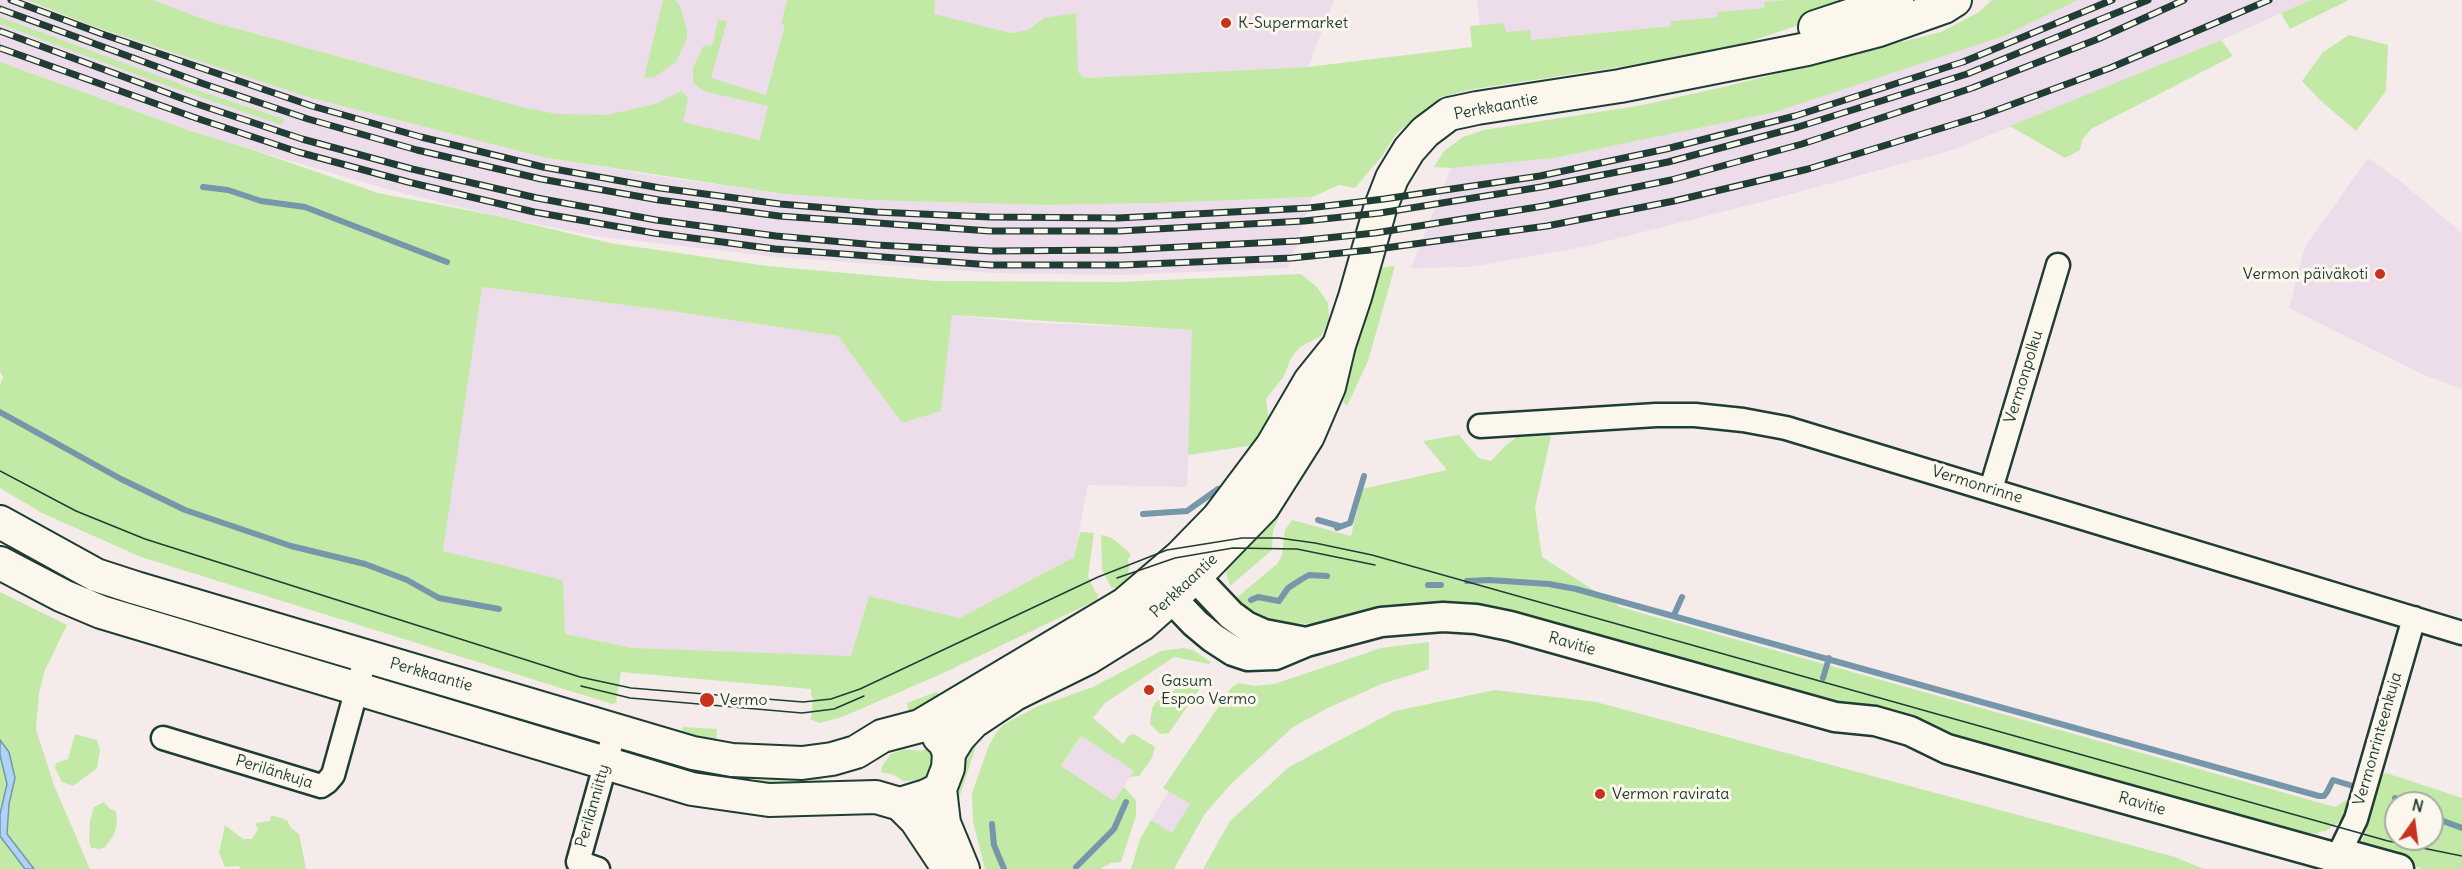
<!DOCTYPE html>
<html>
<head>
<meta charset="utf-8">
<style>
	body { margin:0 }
	#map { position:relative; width:2462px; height:869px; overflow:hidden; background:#f5ebeb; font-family:Delius,sans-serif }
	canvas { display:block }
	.north { position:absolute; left:2384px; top:791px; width:60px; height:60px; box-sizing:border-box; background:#fbf7ec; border:2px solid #a3ada2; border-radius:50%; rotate:14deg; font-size:16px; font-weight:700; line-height:24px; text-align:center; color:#1f3d34 }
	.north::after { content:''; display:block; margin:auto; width:21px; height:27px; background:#c8321e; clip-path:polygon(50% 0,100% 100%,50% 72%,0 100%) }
</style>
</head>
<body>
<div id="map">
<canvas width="2462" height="869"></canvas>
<div class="north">N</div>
</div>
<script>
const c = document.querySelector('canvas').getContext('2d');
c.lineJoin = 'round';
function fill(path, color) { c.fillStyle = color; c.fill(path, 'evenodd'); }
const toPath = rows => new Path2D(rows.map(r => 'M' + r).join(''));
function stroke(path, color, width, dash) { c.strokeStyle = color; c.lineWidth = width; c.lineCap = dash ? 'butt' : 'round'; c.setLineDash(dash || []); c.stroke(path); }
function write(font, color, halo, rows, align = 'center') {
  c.font = font + ' Delius,sans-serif'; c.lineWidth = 6; c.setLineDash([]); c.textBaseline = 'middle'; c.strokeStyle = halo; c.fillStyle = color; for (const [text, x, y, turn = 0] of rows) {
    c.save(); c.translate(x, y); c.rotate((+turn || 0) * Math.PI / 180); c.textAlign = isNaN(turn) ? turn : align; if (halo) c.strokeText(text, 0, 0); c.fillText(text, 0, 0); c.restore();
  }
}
fill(toPath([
	[0,0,27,0,90,25,311,98,547,158,663,177,784,194,869,200,1043,205,1159,203,1312,197,1288,268,1123,275,995,273,777,257,595,236,501,217,394,191,304,165,191,131,0,62],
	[153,0,787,0,781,24,805,31,761,140,683,122,614,126,526,108,209,21],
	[935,0,1334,0,1308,67,1085,78,1078,72,1044,18,1028,30,1011,33,934,14],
	[1477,0,1789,0,1789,1,1764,2,1765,8,1718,12,1718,17,1672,21,1671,26,1531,40,1505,32,1504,23,1480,25],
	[2078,0,2311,0,2221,40,1956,149,1762,202,1583,247,1470,267,1411,268,1451,168,1554,158,1772,113,2004,36],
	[2368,158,2401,182,2462,233,2462,389,2422,374,2289,308,2305,247],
	[481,287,664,310,838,336,902,423,941,411,952,315,1021,322,1193,330,1187,487,1088,485,1074,557,960,618,869,596,851,657,633,648,564,634,443,551],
	[1081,736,1134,771,1114,802,1061,767],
	[1169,791,1191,804,1172,833,1151,820]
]), '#eddcea');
fill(toPath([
	[27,0,153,0,209,21,526,108,557,114,607,115,655,104,682,91,688,98,683,122,760,140,768,106,703,91,693,82,693,68,704,45,710,46,713,43,718,20,727,21,711,78,766,95,785,25,781,24,787,0,935,0,934,14,1011,33,1028,30,1044,18,1076,13,1078,72,1085,78,1308,67,1472,47,1470,26,1480,25,1504,23,1506,32,1530,30,1531,40,1671,26,1671,21,1718,17,1717,12,1765,8,1764,2,1789,0,1874,0,1733,47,1679,58,1474,89,1441,97,1396,134,1382,156,1355,188,1339,185,1312,197,1159,203,1043,205,869,200,784,194,547,158,311,98,90,25],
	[663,0,675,0,680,6,687,30,687,39,676,62,654,77,644,78],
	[1992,0,2078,0,2004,36,1772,113,1554,158,1451,168,1434,167,1444,151,1463,137,1484,130,1643,105,1732,85,1941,32,1979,12],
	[2311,0,2349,0,2290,29,2281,13],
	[0,17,191,88,284,119,282,125,165,85,0,24],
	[2349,35,2388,45,2386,91,2356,131,2320,100,2302,81,2323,52],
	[2221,40,2233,56,2091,129,2082,140,2080,150,2065,158,2010,126],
	[0,62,191,131,250,149,378,193,497,216,610,243,767,266,935,281,1119,282,1301,274,1317,287,1328,303,1329,320,1321,336,1300,347,1291,358,1284,376,1266,399,1269,421,1260,430,1254,445,1188,455,1192,330,952,315,941,411,902,423,838,336,664,310,482,287,443,551,563,580,565,634,633,648,851,656,869,596,960,618,1074,557,1080,532,1094,533,1088,576,1096,593,1098,593,1097,600,939,675,842,717,820,723,809,719,811,718,813,697,811,696,811,689,621,672,616,701,618,702,612,704,141,557,42,513,0,488,0,385,3,377,0,372],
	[1395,266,1368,361,1347,406,1339,397,1378,268],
	[1459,435,1479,458,1491,461,1506,445,1517,437,1551,436,1535,508,1542,557,1620,607,2335,807,2355,795,2342,823,2340,821,2326,831,2318,832,2318,834,2291,831,1511,616,1318,624,1280,623,1251,610,1235,599,1277,564,1282,555,1285,530,1292,520,1351,536,1362,489,1447,470,1423,441],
	[1272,511,1279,516,1273,531,1272,550,1230,586,1226,573,1229,555],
	[1101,535,1112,538,1129,552,1131,557,1128,559,1129,569,1127,579,1129,581,1124,591,1111,587,1102,570],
	[0,592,67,625,45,670,39,693,36,729,54,785,90,869,0,869],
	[1429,642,1429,669,1379,685,1328,708,1293,727,1230,785,1204,815,1174,869,1131,869,1140,839,1151,820,1172,833,1190,804,1163,788,1232,687,1239,683,1255,686,1274,684,1381,648],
	[1183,648,1193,650,1211,662,1209,664,1174,657,1105,703,1093,718,1123,744,1128,736,1134,734,1155,747,1152,758,1139,776,1130,777,1134,771,1081,736,1061,766,1114,801,1124,787,1136,801,1136,816,1121,862,1111,863,1100,869,985,869,973,822,972,793,989,745,997,732,1003,725,1036,707,1093,687,1161,651],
	[1189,680,1200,684,1200,688,1169,733,1160,734,1150,724,1152,708,1156,702],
	[1495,690,1596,702,2175,857,2204,869,1203,869,1230,821,1289,767,1395,711],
	[936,692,946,698,924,709,908,710,907,703],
	[683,727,717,729,716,740,681,736],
	[75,734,97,740,100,750,97,768,73,786,62,782,55,768,56,763,68,759],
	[977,734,977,743,956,808,950,799,960,761],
	[932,746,935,749,931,773,923,780,903,781,894,775,881,772,882,766,891,754,904,749,921,751],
	[675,768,749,781,804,774,822,778,822,784,807,787,717,782],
	[2386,773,2462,798,2462,869,2423,869,2359,851,2366,830,2363,829,2371,783],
	[2396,803,2432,803,2432,839,2396,839],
	[104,802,110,809,116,811,117,823,114,835,105,847,100,849,91,848,89,841,90,821,94,807],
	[271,815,287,820,291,828,299,834,306,869,241,869,238,866,225,867,219,853,225,825,243,839,252,839,258,829,255,823,270,821]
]), '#c2eaa6');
const water = toPath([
	[0,740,9,752,15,778,9,804,7,834,34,869,25,869,0,836,0,814,7,784,0,755,0,740]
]);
fill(water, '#aed3f7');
stroke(water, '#7597a9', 1.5);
stroke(toPath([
	[203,187,228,190,261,201,305,207,447,262],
	[0,412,121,479,185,510,291,546,365,564,407,580,439,598,499,609],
	[1143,514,1187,511,1218,489],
	[1318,520,1339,526],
	[1337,528,1350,523,1364,476],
	[1467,581,1489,580,1549,584,1576,589,2319,796,2324,796,2327,792,2333,780,2353,786],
	[1428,585,1441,585],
	[1251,600,1258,597,1279,601,1288,588,1302,579,1309,575,1327,576],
	[1674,615,1682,597],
	[1823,678,1829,658],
	[2395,798,2410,803],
	[2432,817,2462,828],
	[992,824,994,845,1004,869],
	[1076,867,1114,829,1126,802]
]), '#7597a9', 6);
const minor = toPath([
	[1480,426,1656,415,1695,415,1743,420,1786,428,2462,633],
	[1991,489,2058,265],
	[163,738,321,786,327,782,333,775,366,656],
	[2337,858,2356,819,2414,618],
	[598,869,578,862,615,730]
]);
const tertiary = toPath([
	[1179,560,1231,615,1246,626,1264,634,1306,642],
	[1155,581,1195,623,1213,638,1233,651,1248,656,1275,655,1306,642,1381,622,1443,617,1476,619,1510,626,1835,717,1875,721,1910,731,1947,749,2082,787,2337,858,2352,856,2399,869]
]);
const secondary = toPath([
	[1815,27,1897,0],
	[0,522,96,575,136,588,693,753,732,760,802,763,832,759,856,752,882,736,920,726,1125,604,1180,557,1218,518,1272,446,1310,381,1339,345],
	[0,563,63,596,101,612,692,789,769,800,876,797,900,804],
	[949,753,959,737,973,722,1015,694,1088,658,1141,625,1195,577,1263,507,1308,436,1329,387,1339,345,1355,297,1380,209,1392,178,1409,150,1425,132,1449,114,1477,108,1620,86,1807,49,1879,30,1944,7,1955,0],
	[940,789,944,823,963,869],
	[900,804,926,796,940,789,948,768,949,753,945,743,939,737],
	[900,804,916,820,946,865]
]);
stroke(minor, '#1f3d34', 27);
stroke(tertiary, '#1f3d34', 33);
stroke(secondary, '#1f3d34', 36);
stroke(minor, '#fbf7ec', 22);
stroke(tertiary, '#fbf7ec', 28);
stroke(secondary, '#fbf7ec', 32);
stroke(toPath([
	[0,471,76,511,145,539,580,677,631,688,803,702,831,699,860,689,1098,577,1167,550,1242,538,1279,538,1315,543,1372,555,2388,841,2462,856],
	[1117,578,1175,558,1233,548,1297,549,1375,565],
	[581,686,630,698,802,713,834,709,864,696]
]), '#1f3d34', 1.5);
const rail = toPath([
	[11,0,102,34,312,106,421,137,543,167,660,188,780,204,875,212,990,217,1118,218,1309,208,1384,199,1540,176,1666,149,1795,116,1963,62,2112,0],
	[0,9,204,84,308,119,417,150,541,179,659,200,779,216,990,231,1119,231,1304,221,1380,213,1541,187,1668,162,1798,127,1967,74,2148,0],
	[0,31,197,104,302,139,412,169,537,198,656,220,776,236,876,245,991,251,1121,250,1297,241,1375,233,1544,206,1671,180,1802,144,1972,88,2098,39,2184,0],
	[0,48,193,117,298,152,408,182,534,212,654,233,775,249,991,265,1122,265,1292,258,1370,250,1547,226,1674,201,1808,169,1981,116,2110,68,2269,0]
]);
stroke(rail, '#1f3d34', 7);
stroke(rail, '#fbf7ec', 4.5, [14]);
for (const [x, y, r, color] of [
	[1226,23,6,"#c8321e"],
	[2380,274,6,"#c8321e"],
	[1149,690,6,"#c8321e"],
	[707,700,8,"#c8321e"],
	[1600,794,6,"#c8321e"]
]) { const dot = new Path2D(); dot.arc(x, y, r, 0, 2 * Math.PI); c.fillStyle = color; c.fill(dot); stroke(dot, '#fbf7ec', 2); }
write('16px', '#1f3d34', '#fbf7ec', [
	["K-Supermarket",1238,23],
	["Vermon päiväkoti",2368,274,"right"],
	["Gasum",1161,681],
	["Espoo Vermo",1161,699],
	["Vermo",720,700],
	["Vermon ravirata",1612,794]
], 'left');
write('16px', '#1f3d34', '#fbf7ec', [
	["Perkkaantie",1496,107,-11],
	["Vermonpolku",2024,377,-73],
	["Vermonrinne",1977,485,17],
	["Perkkaantie",1184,586,-43],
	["Ravitie",1572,644,16],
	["Perkkaantie",431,675,16],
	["Vermonrinteenkuja",2378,739,-74],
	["Perilänkuja",274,772,17],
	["Ravitie",2142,804,16],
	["Perilänniitty",593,806,-74]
]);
</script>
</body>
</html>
